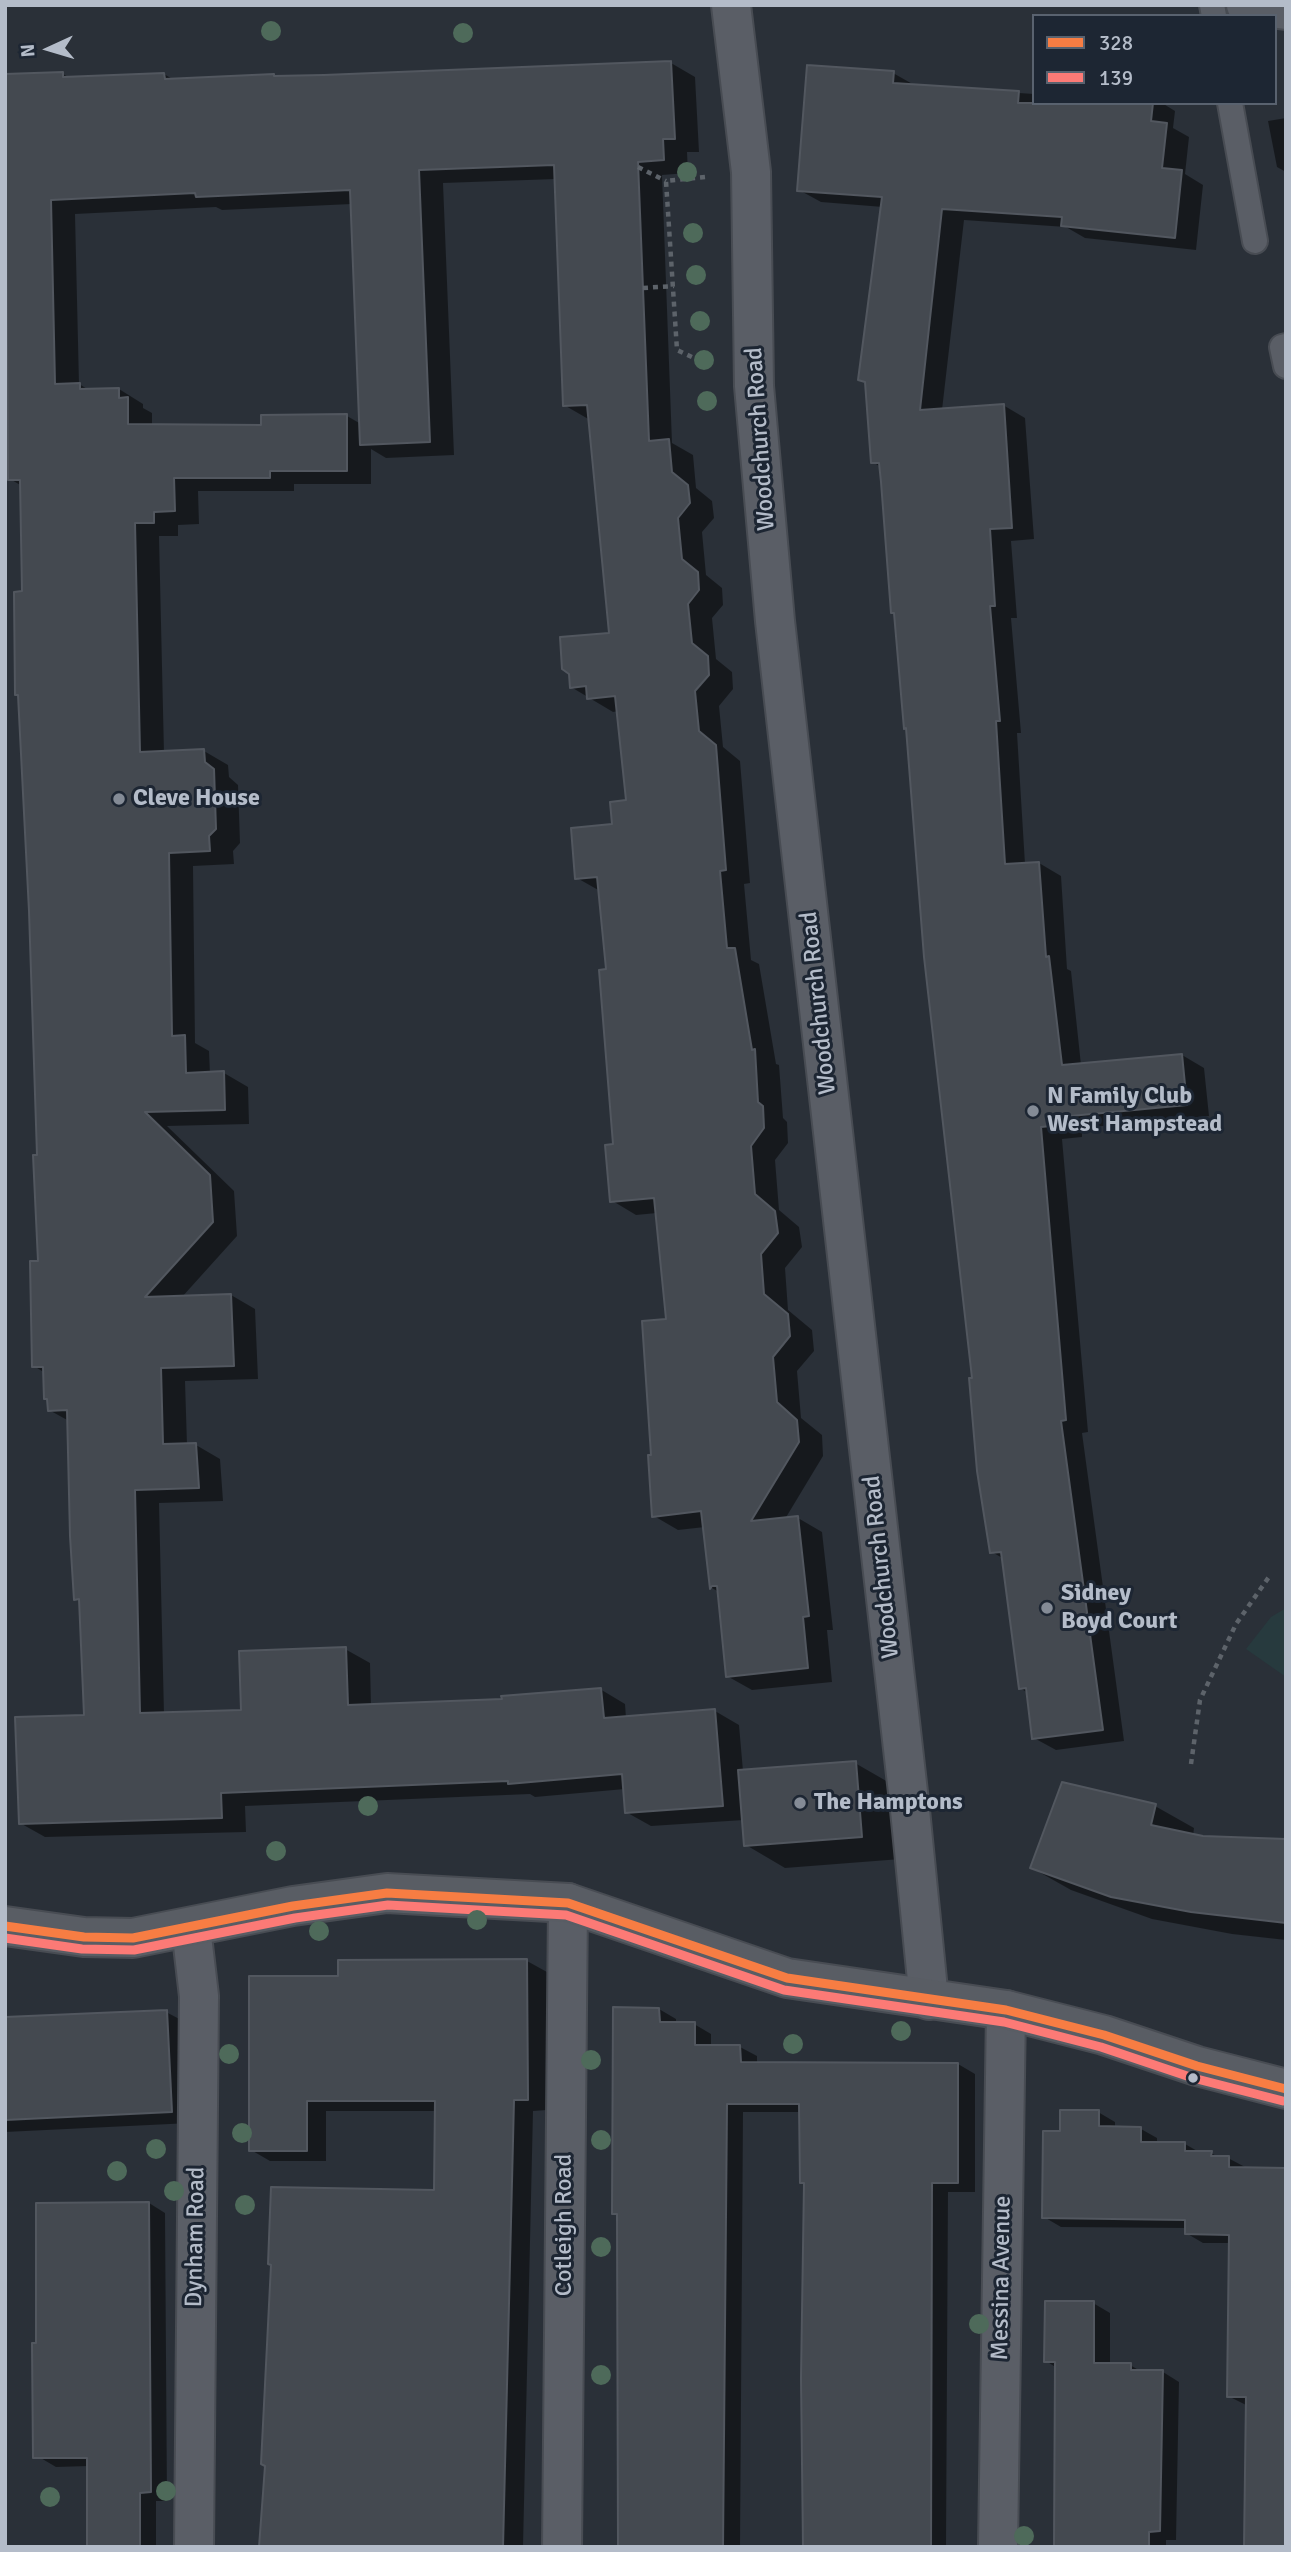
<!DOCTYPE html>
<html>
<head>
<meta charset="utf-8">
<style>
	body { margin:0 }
	#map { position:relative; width:1291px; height:2552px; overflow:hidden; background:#2a3038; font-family:Signika,sans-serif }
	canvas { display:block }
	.frame { position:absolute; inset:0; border:7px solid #b4bcc9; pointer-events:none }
	.legend { position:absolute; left:1032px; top:14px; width:245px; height:91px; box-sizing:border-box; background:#1d2633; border:2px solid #59626f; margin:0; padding:9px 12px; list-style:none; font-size:21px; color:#b4bcc9 }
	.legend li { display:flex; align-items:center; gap:14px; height:35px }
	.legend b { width:35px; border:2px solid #59626f }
	.north { position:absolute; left:14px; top:14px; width:70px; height:70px; -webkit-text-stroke:5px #1d2633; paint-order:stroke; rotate:266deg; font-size:19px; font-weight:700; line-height:28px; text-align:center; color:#b4bcc9 }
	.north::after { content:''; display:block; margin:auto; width:24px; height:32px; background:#b4bcc9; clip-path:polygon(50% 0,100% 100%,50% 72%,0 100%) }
</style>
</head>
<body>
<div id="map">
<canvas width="1291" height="2552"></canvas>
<div class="frame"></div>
<ul class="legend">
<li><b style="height:9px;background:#f77d43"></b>328</li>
<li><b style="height:9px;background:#fc7a76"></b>139</li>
</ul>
<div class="north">N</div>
</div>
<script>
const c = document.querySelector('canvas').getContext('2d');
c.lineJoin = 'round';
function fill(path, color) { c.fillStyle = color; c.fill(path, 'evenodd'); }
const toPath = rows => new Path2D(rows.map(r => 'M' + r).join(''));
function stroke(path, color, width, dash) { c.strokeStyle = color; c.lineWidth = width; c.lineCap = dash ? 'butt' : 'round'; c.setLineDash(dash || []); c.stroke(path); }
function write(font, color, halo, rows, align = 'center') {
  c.font = font + ' Signika,sans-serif'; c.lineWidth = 6; c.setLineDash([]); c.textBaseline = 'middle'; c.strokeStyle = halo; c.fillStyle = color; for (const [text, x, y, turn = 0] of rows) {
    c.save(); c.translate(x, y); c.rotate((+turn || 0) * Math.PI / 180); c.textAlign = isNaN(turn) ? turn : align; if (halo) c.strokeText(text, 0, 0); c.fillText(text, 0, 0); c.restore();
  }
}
fill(toPath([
	[1286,1608,1286,1677,1246,1649,1271,1617]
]), '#273a3e');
fill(toPath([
	[671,63,695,77,699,152,687,152,688,173,662,175,672,443,693,455,696,488,712,501,714,518,702,532,706,575,722,588,723,605,712,618,716,659,732,672,733,689,719,706,723,747,740,761,750,883,744,884,751,960,759,964,776,1064,779,1065,783,1118,787,1122,788,1143,775,1160,779,1210,799,1227,802,1247,785,1268,788,1310,812,1330,814,1351,797,1371,801,1418,822,1435,823,1456,785,1519,798,1518,822,1532,833,1630,827,1630,832,1682,752,1690,727,1676,719,1592,712,1588,705,1527,678,1530,654,1516,653,1457,667,1321,657,1213,636,1215,611,1200,615,1146,608,971,600,891,577,878,614,826,628,802,619,711,613,712,571,687,611,635,590,420,564,405,556,179,443,183,454,455,386,458,371,449,371,484,294,484,294,491,198,491,199,524,178,525,178,536,159,536,164,753,204,751,228,765,229,777,238,785,240,843,233,851,234,864,193,866,195,1043,209,1051,210,1074,224,1073,248,1087,249,1124,167,1126,234,1191,237,1236,182,1297,231,1295,255,1309,258,1379,185,1381,187,1445,196,1445,220,1459,223,1501,159,1503,164,1714,242,1712,345,1649,370,1663,371,1706,504,1701,600,1689,625,1704,626,1718,715,1711,739,1725,743,1771,855,1763,895,1786,901,1859,785,1868,746,1845,744,1820,651,1826,626,1812,625,1789,535,1797,530,1794,245,1806,246,1832,45,1837,20,1823,86,1717,81,1602,76,1599,69,1421,49,1410,45,1373,34,1366,40,1262,38,1157,22,486,10,479,5,306,5,76,63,74,70,78,164,74,174,80],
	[352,204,361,424,347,416,263,427,152,426,152,413,143,408,143,404,119,389,89,390,79,384,75,214,216,207,222,210],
	[893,73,916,86,1034,94,1034,103,1162,103,1175,111,1173,128,1189,137,1185,174,1203,185,1196,250,1085,238,1066,227,964,220,942,410,1003,405,1025,418,1034,539,1011,541,1017,618,1011,618,1021,733,1017,733,1025,864,1039,863,1061,876,1067,969,1071,971,1081,1065,1182,1055,1204,1068,1209,1116,1082,1128,1082,1137,1062,1139,1088,1432,1082,1433,1124,1741,1056,1750,1034,1738,1028,1693,1020,1688,1004,1559,992,1552,896,614,892,612,882,468,873,462,867,383,860,380,883,207,821,202,799,190],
	[1286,118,1286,172,1277,167,1268,121],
	[1155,1806,1194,1828,1193,1836,1286,1841,1286,1940,1232,1934,1152,1919,1071,1890,1032,1868],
	[527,1961,547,1972,547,2110,533,2111,523,2547,261,2547,267,2465,436,2192,437,2111,326,2111,326,2161,270,2161,251,2150,339,1978],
	[659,2009,676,2019,676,2024,694,2024,711,2034,711,2046,740,2047,757,2056,757,2064,958,2064,975,2074,975,2192,948,2192,946,2547,805,2547,805,2184,801,2182,801,2112,743,2112,740,2547,620,2547,618,2216,613,2213],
	[166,2012,187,2023,191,2123,5,2132,5,2019],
	[1098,2112,1115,2122,1115,2128,1141,2129,1157,2138,1157,2144,1185,2144,1199,2152,1211,2153,1220,2158,1228,2158,1245,2167,1248,2406,1228,2396,1230,2243,1203,2243,1186,2233,1186,2228,1061,2227,1044,2217,1062,2133],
	[149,2203,165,2213,167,2501,156,2501,156,2547,89,2547,89,2466,56,2467,39,2457],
	[1093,2303,1110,2313,1110,2365,1130,2365,1142,2372,1163,2372,1179,2382,1176,2540,1166,2540,1166,2547,1056,2547,1057,2368,1046,2361]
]), '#0007');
const building = toPath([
	[671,61,675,139,663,139,664,160,638,162,649,441,669,439,672,472,688,485,690,503,678,518,682,559,698,572,699,590,688,604,692,643,708,656,709,675,695,691,699,731,716,745,726,870,720,871,727,948,735,948,752,1050,755,1049,758,1102,763,1106,764,1128,751,1146,755,1194,775,1211,778,1233,761,1254,764,1294,788,1314,790,1336,773,1357,777,1402,797,1420,799,1442,751,1521,798,1516,809,1616,803,1617,808,1668,726,1677,717,1586,712,1586,710,1589,701,1511,652,1517,648,1455,651,1455,642,1321,666,1319,654,1198,610,1202,605,1145,613,1144,599,970,606,969,597,877,575,879,571,828,612,824,610,802,626,800,615,696,587,699,586,686,570,688,569,674,562,669,560,637,609,633,587,405,563,406,554,165,419,170,430,442,360,445,350,190,196,197,195,193,51,200,55,384,80,383,80,389,119,388,119,398,128,397,128,424,261,425,261,415,347,414,347,471,270,471,270,478,174,478,175,511,154,512,154,523,135,523,140,752,204,749,205,762,214,769,216,829,209,836,210,851,169,853,172,1036,185,1035,186,1073,224,1071,225,1110,145,1112,210,1175,213,1222,145,1297,231,1294,234,1366,161,1368,163,1444,196,1443,199,1488,135,1490,140,1713,241,1710,239,1651,346,1647,348,1705,502,1699,501,1696,601,1688,604,1718,715,1709,723,1806,625,1813,622,1774,508,1784,508,1781,221,1793,222,1818,19,1824,15,1717,84,1715,79,1599,74,1600,70,1536,67,1410,48,1411,47,1399,44,1399,43,1367,32,1367,30,1261,38,1261,33,1155,37,1155,29,911,18,695,15,695,14,592,22,591,20,480,8,480,5,74,63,72,63,77,164,73,165,79,274,74,274,76,324,75,671,61],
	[807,65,894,71,893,83,1019,91,1018,103,1153,103,1151,121,1167,123,1162,168,1182,170,1175,238,1061,226,1062,217,942,209,920,410,1004,404,1012,528,990,529,995,606,990,606,1000,721,996,721,1005,864,1039,862,1046,957,1049,956,1062,1065,1182,1054,1187,1105,1060,1117,1061,1125,1041,1127,1066,1420,1061,1421,1103,1730,1032,1739,1026,1688,1019,1689,1001,1552,990,1553,977,1471,969,1378,972,1378,924,957,906,728,904,729,894,613,891,613,881,482,879,463,871,463,865,382,858,380,882,197,797,191,807,65],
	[856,1761,862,1837,744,1846,738,1770,856,1761],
	[1062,1782,1156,1804,1151,1825,1203,1836,1286,1839,1286,1923,1191,1912,1111,1897,1030,1868,1062,1782],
	[527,1959,528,2100,514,2100,503,2547,259,2547,265,2466,261,2464,271,2265,268,2264,271,2187,434,2190,435,2101,307,2101,307,2151,249,2151,249,1976,338,1976,338,1960,527,1959],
	[613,2007,659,2008,660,2022,695,2022,695,2045,740,2045,741,2062,958,2063,958,2183,932,2183,931,2547,803,2547,801,2378,804,2183,800,2183,799,2104,727,2104,723,2547,618,2547,617,2214,612,2214,613,2007],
	[167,2010,172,2112,5,2120,5,2017,167,2010],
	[1060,2110,1099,2110,1099,2126,1141,2127,1141,2142,1185,2142,1185,2151,1212,2151,1211,2156,1229,2156,1229,2167,1286,2168,1286,2547,1244,2547,1246,2397,1227,2397,1229,2235,1185,2234,1185,2220,1042,2218,1043,2131,1060,2131,1060,2110],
	[149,2202,151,2492,140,2493,140,2547,87,2547,87,2458,33,2458,32,2343,36,2343,36,2203,149,2202],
	[1045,2301,1094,2301,1094,2363,1131,2363,1131,2370,1163,2370,1160,2531,1149,2532,1149,2547,1054,2547,1055,2362,1044,2362,1045,2301]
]);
fill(building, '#444950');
stroke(building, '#52575f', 2);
const service = toPath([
	[1212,5,1214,16],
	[1230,103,1255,241],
	[1286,346,1282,347,1286,366]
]);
const minor = toPath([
	[731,5,751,172,754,386,775,621,910,1810,929,2000],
	[191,1928,199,1996,194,2547],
	[562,2547,568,1903],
	[998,2547,1006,2010]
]);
const tertiary = toPath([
	[1246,5,1286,10]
]);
const secondary = toPath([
	[5,1926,84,1937,133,1938,293,1906,387,1893,568,1903,787,1978,1006,2010,1104,2035,1197,2066,1286,2089]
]);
stroke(service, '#484c53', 28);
stroke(minor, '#484c53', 42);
stroke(tertiary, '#484c53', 42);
stroke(secondary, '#484c53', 42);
stroke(toPath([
	[638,167,666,181],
	[705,177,666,181,677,350,709,365],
	[643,288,674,286],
	[1191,1764,1200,1700,1236,1624,1271,1574]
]), '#5d636a', 4.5, [5, 5]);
stroke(service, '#5a5e66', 24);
stroke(minor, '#5a5e66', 38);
stroke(tertiary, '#5a5e66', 38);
stroke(secondary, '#595d64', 38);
stroke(toPath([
	[5,1926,84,1937,133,1938,293,1906,387,1893,568,1903,787,1978,1006,2010,1104,2035,1197,2066,1286,2089]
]), '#f77d43', 9);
stroke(toPath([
	[5,1938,82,1949,134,1950,295,1918,388,1905,566,1915,784,1990,1004,2022,1101,2047,1193,2078,1283,2101]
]), '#fc7a76', 9);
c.fillStyle = '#4e6a5a';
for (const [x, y] of [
	[271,31],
	[463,33],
	[687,172],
	[693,233],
	[696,275],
	[700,321],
	[704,360],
	[707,401],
	[368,1806],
	[276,1851],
	[477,1920],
	[319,1931],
	[901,2031],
	[793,2044],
	[229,2054],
	[591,2060],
	[242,2133],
	[601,2140],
	[156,2149],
	[117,2171],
	[174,2191],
	[245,2205],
	[601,2247],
	[979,2324],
	[601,2375],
	[166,2491],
	[50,2497],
	[1024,2536]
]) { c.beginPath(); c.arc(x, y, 10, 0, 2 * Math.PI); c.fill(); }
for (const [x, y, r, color] of [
	[119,799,7,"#848b96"],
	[1033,1111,7,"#848b96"],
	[1047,1608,7,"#848b96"],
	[800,1803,7,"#848b96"],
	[1193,2078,6,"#b4bcc9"]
]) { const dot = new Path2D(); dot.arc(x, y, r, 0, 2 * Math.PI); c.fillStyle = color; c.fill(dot); stroke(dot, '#1d2633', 2.5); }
write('24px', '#b4bcc9', '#1d2633', [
	["Woodchurch Road",761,439,-94],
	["Woodchurch Road",819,1003,-96],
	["Woodchurch Road",882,1567,-96],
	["Cotleigh Road",565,2225,-90],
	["Dynham Road",196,2237,-89],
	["Messina Avenue",1002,2278,-89]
]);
write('bold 24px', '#b4bcc9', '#1d2633', [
	["Cleve House",133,799],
	["N Family Club",1047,1097],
	["West Hampstead",1047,1125],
	["Sidney",1061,1594],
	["Boyd Court",1061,1622],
	["The Hamptons",814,1803]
], 'left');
</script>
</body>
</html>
